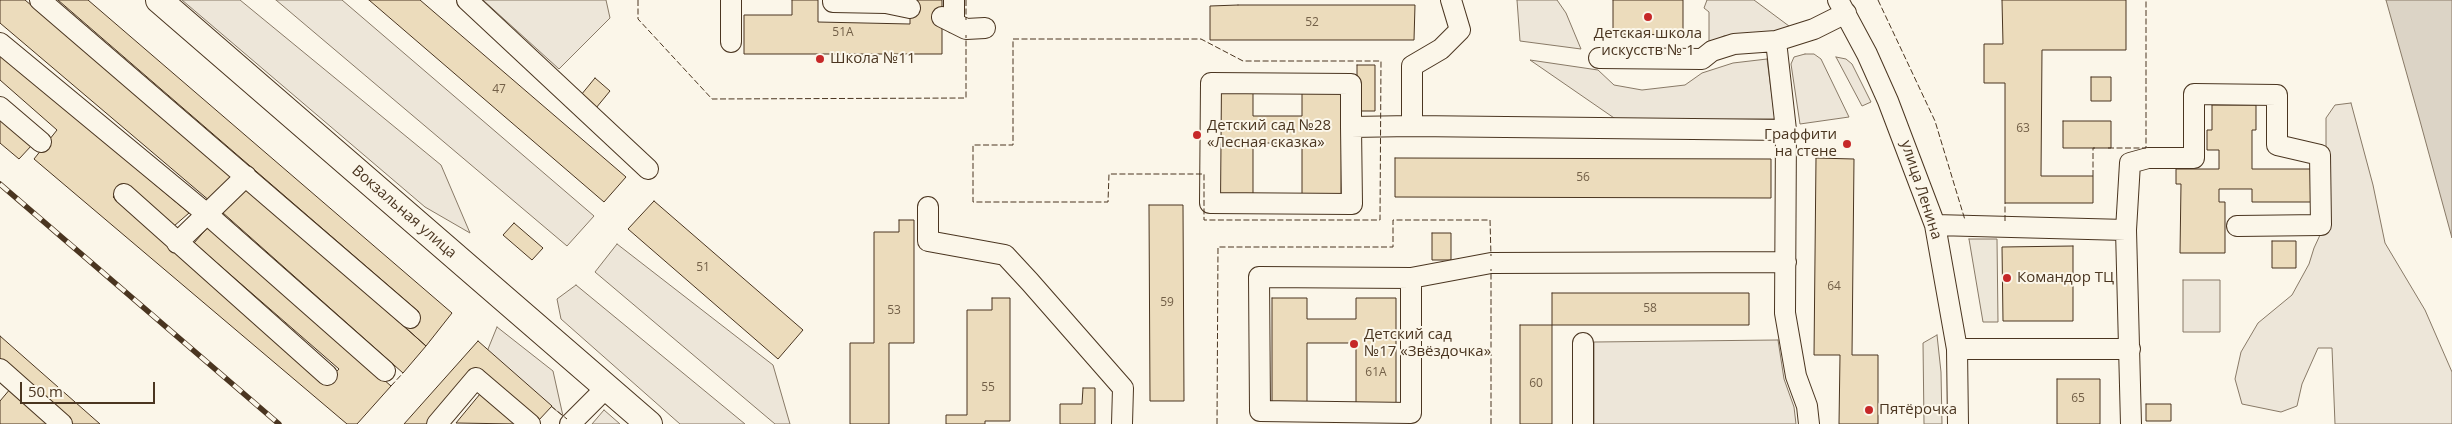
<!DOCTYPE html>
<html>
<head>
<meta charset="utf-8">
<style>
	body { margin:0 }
	#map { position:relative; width:2452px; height:424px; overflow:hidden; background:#fbf6e9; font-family:"Open Sans",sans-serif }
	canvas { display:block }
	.scale { position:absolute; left:20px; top:382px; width:135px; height:22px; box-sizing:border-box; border:2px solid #4a3520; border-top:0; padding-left:6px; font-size:15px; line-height:18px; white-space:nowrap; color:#4a3520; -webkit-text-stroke:4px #fbf6e9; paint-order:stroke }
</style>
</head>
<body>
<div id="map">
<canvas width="2452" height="424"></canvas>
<div class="scale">50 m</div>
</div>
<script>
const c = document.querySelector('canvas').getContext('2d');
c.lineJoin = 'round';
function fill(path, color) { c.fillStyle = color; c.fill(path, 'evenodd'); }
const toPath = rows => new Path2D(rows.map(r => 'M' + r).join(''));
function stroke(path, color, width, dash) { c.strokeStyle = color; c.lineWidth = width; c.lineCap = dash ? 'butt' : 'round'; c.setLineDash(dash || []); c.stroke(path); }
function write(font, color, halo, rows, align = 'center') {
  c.font = font + ' "Open Sans",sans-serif'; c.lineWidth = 4; c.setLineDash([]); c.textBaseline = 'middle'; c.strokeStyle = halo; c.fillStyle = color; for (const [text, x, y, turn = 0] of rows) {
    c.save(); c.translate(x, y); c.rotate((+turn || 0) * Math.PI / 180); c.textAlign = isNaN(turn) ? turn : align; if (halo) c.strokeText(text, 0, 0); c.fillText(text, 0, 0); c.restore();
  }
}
const green = toPath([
	[182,0,240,0,441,165,470,233,425,207,182,0],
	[276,0,342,0,594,216,567,246,276,0],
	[483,0,606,0,610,18,559,69,483,0],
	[1517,0,1557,0,1566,13,1581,49,1520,41,1517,0],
	[1707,0,1754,0,1793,29,1764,34,1724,36,1709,44,1709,12,1704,8,1707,0],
	[1805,54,1814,54,1821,59,1849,117,1800,124,1791,64,1794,57,1805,54],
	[1836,57,1846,59,1852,64,1871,102,1862,106,1836,57],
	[1767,59,1775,119,1617,120,1530,60,1598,70,1614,85,1642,90,1685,85,1702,73,1733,63,1767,59],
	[2351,103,2373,185,2385,243,2425,310,2452,372,2452,424,2335,424,2332,348,2318,348,2302,384,2297,406,2281,412,2242,404,2235,379,2241,352,2258,323,2292,295,2309,264,2314,248,2326,222,2326,118,2335,105,2351,103],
	[617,244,773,365,790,424,775,424,595,272,617,244],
	[2183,280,2220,280,2220,332,2183,332,2183,280],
	[576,285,745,424,680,424,561,319,557,299,576,285],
	[497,327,553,371,563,416,486,354,497,327],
	[1778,340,1784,379,1794,407,1796,424,1594,424,1594,342,1778,340],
	[604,410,620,424,592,424,604,410]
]);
fill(green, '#ede6d9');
stroke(green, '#887966', 1);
const parking = toPath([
	[1969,239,1997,239,1998,322,1983,322,1969,239],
	[1937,335,1941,372,1942,424,1924,424,1923,343,1937,335]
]);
fill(parking, '#ede7d9');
stroke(parking, '#887966', 1);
const water = toPath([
	[2386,0,2452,0,2452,238,2420,121,2386,0]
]);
fill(water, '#dcd4c6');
stroke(water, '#887966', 1);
const building = toPath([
	[0,0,25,0,233,177,211,202,0,23,0,0],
	[58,0,88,0,452,313,426,346,405,327,419,312,58,0],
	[369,0,420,0,626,177,604,202,369,0],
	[792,0,818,0,818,22,910,24,910,0,942,0,942,54,744,54,744,15,792,15,792,0],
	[1613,0,1683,0,1683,35,1613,34,1613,0],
	[2002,0,2126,0,2126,50,2042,50,2041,176,2093,176,2093,203,2005,203,2005,83,1984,83,1984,44,2003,44,2002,0],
	[1238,5,1415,5,1414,40,1210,40,1210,6,1238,5],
	[0,54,189,213,174,226,125,184,113,197,324,385,339,369,194,243,208,227,391,386,357,424,347,424,34,159,57,130,0,80,0,54],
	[1357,65,1375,65,1375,111,1357,111,1357,65],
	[2091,77,2111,77,2111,101,2091,101,2091,77],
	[595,78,610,91,596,108,581,95,595,78],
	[1217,92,1253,92,1253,116,1302,116,1302,92,1342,92,1341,194,1302,194,1302,143,1253,143,1253,194,1216,194,1217,92],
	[2212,105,2256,105,2256,130,2252,130,2252,169,2314,169,2314,202,2252,202,2252,189,2219,189,2219,202,2225,202,2225,253,2180,253,2181,184,2176,184,2176,169,2219,169,2219,150,2207,150,2207,130,2212,130,2212,105],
	[0,118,32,145,19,159,0,143,0,118],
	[2063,121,2111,121,2111,148,2063,148,2063,121],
	[1395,158,1771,159,1771,198,1395,197,1395,158],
	[1816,158,1854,159,1852,355,1878,355,1878,424,1839,424,1840,355,1814,355,1816,158],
	[245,186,426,346,403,373,222,212,245,186],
	[654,201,803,330,778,359,628,229,654,201],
	[1149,205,1183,205,1184,401,1150,401,1149,205],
	[899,220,914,220,914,343,889,343,889,424,850,424,850,343,874,343,874,232,899,232,899,220],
	[514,223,543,248,532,260,503,235,514,223],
	[1432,233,1451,233,1451,260,1432,260,1432,233],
	[2272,241,2296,241,2296,268,2272,268,2272,241],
	[2073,246,2073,321,2003,321,2002,247,2073,246],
	[1552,293,1749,293,1749,325,1552,325,1552,293],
	[992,298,1010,298,1010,421,985,421,985,424,946,424,946,415,967,415,967,310,992,310,992,298],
	[1272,298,1307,298,1307,319,1356,319,1356,298,1396,298,1396,404,1356,404,1356,343,1307,343,1307,404,1272,404,1272,298],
	[1520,325,1552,325,1552,424,1520,424,1520,325],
	[0,336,100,424,72,424,0,360,0,336],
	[478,341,552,406,538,421,479,368,429,424,404,424,478,341],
	[2057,379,2100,379,2100,424,2057,424,2057,379],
	[11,388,51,424,0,424,0,401,11,388],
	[1083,388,1095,388,1095,424,1060,424,1060,404,1082,404,1083,388],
	[480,394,517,424,456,423,480,394],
	[2146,404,2171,404,2171,421,2146,421,2146,404]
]);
fill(building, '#ecdcbc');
stroke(building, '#4a3520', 1);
const minor = toPath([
	[40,0,410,318],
	[467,0,648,169],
	[731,0,731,42],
	[833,0,833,2,886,3,886,0],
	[954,0,954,23],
	[1451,0,1460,30,1441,49,1412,66,1412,126,1786,130,1785,313,1796,376,1807,406,1809,424],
	[1838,0,1867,54,1888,101,1935,225,1957,349,1958,424],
	[886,3,910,8],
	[942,17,966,29,985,28],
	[0,43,208,215,385,371],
	[1599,58,1702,59,1712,51,1734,44,1776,41],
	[0,107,41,142],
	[1351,127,1352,204,1210,203,1211,83,1351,84,1351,127,1412,126],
	[1786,130,1776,41,1814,29,1846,13],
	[124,194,327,375],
	[928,207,928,241,1005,255,1030,282,1123,388,1122,424],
	[1935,225,2126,230],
	[177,243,246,176],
	[1411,278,1411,413,1260,411,1259,277,1411,278,1491,263,1786,262],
	[1957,349,2130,349],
	[0,369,62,424],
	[437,424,476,378,530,424],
	[570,424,606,388],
	[1583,424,1583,343],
	[2131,424,2126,230,2130,163,2148,158,2194,158,2194,94,2277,95,2277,145,2320,155,2321,225,2237,226]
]);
const major = toPath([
	[159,0,649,424]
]);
stroke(minor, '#4a3520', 22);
stroke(major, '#4a3520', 28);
stroke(minor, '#fbf6e9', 20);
stroke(major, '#fbf6e9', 26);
const rail = toPath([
	[0,184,279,424]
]);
stroke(rail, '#4a3520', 5.5);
stroke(rail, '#fbf6e9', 4, [11]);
stroke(toPath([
	[638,0,638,19,712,99,966,98,966,35],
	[966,0,966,20],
	[1878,0,1935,121,1965,220],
	[1013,39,1201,39,1243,61,1381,61,1380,220,1204,220,1204,174,1109,174,1108,202,973,202,973,145,1013,145,1013,39],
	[2108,148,2146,148,2146,0],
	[2093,176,2093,148,2095,148],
	[2005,221,2005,203],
	[391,386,403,373],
	[551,406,567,419],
	[1217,424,1218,247,1393,247,1393,220,1490,220,1491,256],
	[1491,424,1491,269]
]), '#4a3520', 1, [6, 2.5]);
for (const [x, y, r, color] of [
	[1648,17,5,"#c62828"],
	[820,59,5,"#c62828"],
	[1197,135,5,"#c62828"],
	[1847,144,5,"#c62828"],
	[2007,278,5,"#c62828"],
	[1354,344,5,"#c62828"],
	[1869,410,5,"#c62828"]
]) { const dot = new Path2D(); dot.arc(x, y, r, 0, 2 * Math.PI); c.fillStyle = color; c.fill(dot); stroke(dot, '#fbf6e9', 2); }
write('12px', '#725f47', null, [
	["52",1312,23],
	["51А",843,33],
	["47",499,90],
	["63",2023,129],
	["56",1583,178],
	["51",703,268],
	["64",1834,287],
	["59",1167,303],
	["58",1650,309],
	["53",894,311],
	["61А",1376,373],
	["60",1536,384],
	["55",988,388],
	["65",2078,399]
]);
write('15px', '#4a3520', '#fbf6e9', [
	["Детская школа",1648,34,"center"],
	["искусств № 1",1648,51,"center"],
	["Школа №11",830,59],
	["Детский сад №28",1207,126],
	["«Лесная сказка»",1207,143],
	["Граффити",1837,135,"right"],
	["на стене",1837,152,"right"],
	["Командор ТЦ",2017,278],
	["Детский сад",1364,335],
	["№17 «Звёздочка»",1364,352],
	["Пятёрочка",1879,410]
], 'left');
write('15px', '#4a3520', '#fbf6e9', [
	["улица Ленина",1921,190,72],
	["Вокзальная улица",404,212,41]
]);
</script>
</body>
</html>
